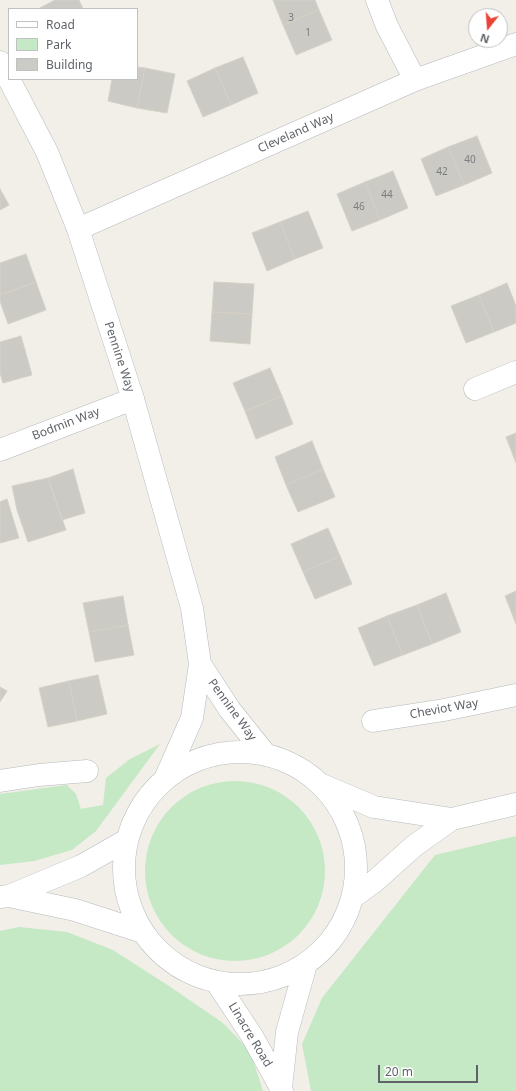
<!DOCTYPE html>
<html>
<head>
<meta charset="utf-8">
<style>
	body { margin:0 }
	#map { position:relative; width:516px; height:1091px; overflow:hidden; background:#f1efe8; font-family:"Noto Sans",sans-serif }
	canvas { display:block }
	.legend { position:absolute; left:8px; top:8px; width:130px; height:72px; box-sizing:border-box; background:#fff; border:1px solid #bfc1c3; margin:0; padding:5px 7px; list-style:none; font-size:12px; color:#5f6368 }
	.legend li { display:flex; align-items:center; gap:8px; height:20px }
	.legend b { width:20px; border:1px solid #bfc1c3 }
	.north { position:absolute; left:468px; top:8px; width:40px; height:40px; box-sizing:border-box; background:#fff; border:1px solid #bfc1c3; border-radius:50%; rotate:197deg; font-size:11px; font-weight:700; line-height:16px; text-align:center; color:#5f6368 }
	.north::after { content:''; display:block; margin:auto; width:14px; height:18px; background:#ea4335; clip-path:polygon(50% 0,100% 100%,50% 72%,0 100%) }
	.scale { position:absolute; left:378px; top:1065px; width:100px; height:18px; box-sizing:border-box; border:2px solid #5f6368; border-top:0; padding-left:5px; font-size:12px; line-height:14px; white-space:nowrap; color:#5f6368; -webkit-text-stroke:3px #fff; paint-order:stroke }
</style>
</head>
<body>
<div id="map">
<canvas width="516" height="1091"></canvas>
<ul class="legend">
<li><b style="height:5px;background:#fff"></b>Road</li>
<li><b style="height:11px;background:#c5e8c5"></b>Park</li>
<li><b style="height:11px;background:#cccac5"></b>Building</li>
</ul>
<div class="north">N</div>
<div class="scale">20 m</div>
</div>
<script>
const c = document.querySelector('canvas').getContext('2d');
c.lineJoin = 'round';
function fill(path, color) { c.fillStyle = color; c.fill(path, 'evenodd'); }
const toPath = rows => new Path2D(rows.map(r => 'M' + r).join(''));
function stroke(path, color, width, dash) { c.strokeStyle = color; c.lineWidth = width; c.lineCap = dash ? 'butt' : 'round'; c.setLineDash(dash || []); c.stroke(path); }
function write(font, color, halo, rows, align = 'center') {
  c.font = font + ' "Noto Sans",sans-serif'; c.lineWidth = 3.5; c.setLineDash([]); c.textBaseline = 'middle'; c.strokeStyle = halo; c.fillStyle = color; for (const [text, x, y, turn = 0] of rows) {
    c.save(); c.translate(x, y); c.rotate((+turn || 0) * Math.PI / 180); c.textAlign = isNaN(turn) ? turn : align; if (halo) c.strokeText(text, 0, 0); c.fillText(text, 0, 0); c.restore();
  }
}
fill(toPath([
	[160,744,96,831,72,850,34,861,0,865,0,794,67,785,76,794,81,809,103,805,106,778,130,759],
	'145 871a90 90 0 1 1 180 0a90 90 0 1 1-180 0Z',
	[516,836,516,1091,311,1091,302,1044,322,998,435,855],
	[19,927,67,932,113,950,169,986,223,1023,250,1051,263,1091,0,1091,0,931]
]), '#c5e8c5');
const building = toPath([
	[55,0,79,0,83,9,38,9,55,0],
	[273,0,315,0,319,10,283,25,273,0],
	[319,10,332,40,296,55,283,25,319,10],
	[243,57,258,93,231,105,215,68,243,57],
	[137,67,145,68,137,108,108,101,112,79,137,79,137,67],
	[145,68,175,74,167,113,137,108,145,68],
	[215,68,231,105,203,117,187,81,215,68],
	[477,136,492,173,464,185,448,147,477,136],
	[448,147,464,185,436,196,421,159,448,147],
	[393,171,408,208,380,220,365,182,393,171],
	[365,182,380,220,352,231,337,194,365,182],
	[0,189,9,205,0,210,0,189],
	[308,211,323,248,295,259,280,222,308,211],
	[280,222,295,259,267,271,252,233,280,222],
	[26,254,36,282,0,295,0,263,26,254],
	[36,282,46,310,8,324,0,301,0,295,36,282],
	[214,282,254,284,252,314,212,312,214,282],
	[507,283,516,306,516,323,494,332,479,295,507,283],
	[479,295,494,332,466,343,451,306,479,295],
	[212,312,252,314,250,344,210,341,212,312],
	[21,336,32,375,3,383,0,373,0,342,21,336],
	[270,368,282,396,245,411,233,383,270,368],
	[282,396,293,424,256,439,245,411,282,396],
	[516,433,516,463,506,437,516,433],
	[312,441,323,469,286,485,275,457,312,441],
	[73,469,85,513,62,520,48,478,73,469],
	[323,469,335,497,298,512,286,485,323,469],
	[48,478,66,530,28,542,17,510,12,486,48,478],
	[7,499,19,538,0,543,0,502,7,499],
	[328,528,340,556,303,572,291,544,328,528],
	[340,556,352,584,315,599,303,572,340,556],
	[516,591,516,624,505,596,516,591],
	[446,593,461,632,432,644,417,605,446,593],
	[123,596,128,625,89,632,83,603,123,596],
	[417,605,432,644,403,655,387,616,417,605],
	[387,616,403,655,374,666,358,628,387,616],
	[128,625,134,655,95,662,89,632,128,625],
	[98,675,107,714,77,721,69,681,98,675],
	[69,681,77,721,48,727,39,688,69,681],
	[0,687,7,691,0,702,0,687]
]);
fill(building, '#cccac5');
stroke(building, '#d6d1c6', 1);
const street = toPath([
	[377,0,387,26,415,80],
	[78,229,415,80,516,44],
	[475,389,516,372],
	[0,450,133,399],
	[373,721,444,710,516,695],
	[0,781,39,775,87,771]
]);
const secondary = toPath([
	[0,62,47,152,78,229,133,399,192,608,200,664,192,718,165,779],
	[200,664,230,710,266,755],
	'124 868a116 116 0 1 1 232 0a116 116 0 1 1-232 0Z',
	[322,785,374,807,452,819,516,804],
	[9,896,75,910,143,932],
	[0,897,9,896,81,866,127,840],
	[353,897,375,881,414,846,452,819],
	[217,983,252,1036,281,1088,282,1091],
	[281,1088,287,1032,306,964]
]);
stroke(street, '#b5b8bc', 23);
stroke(secondary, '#b6babf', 23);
stroke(street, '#fff', 22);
stroke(secondary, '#fff', 22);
write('10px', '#7a7d7f', null, [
	["3",291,18],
	["1",308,33],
	["40",470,160],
	["42",442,172],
	["44",387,195],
	["46",359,207]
]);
write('12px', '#5f6368', '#fff', [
	["Cleveland Way",296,133,-24],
	["Pennine Way",119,357,72],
	["Bodmin Way",66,424,-21],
	["Cheviot Way",444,709,-10],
	["Pennine Way",232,710,54],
	["Linacre Road",250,1035,59]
]);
</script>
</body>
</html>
